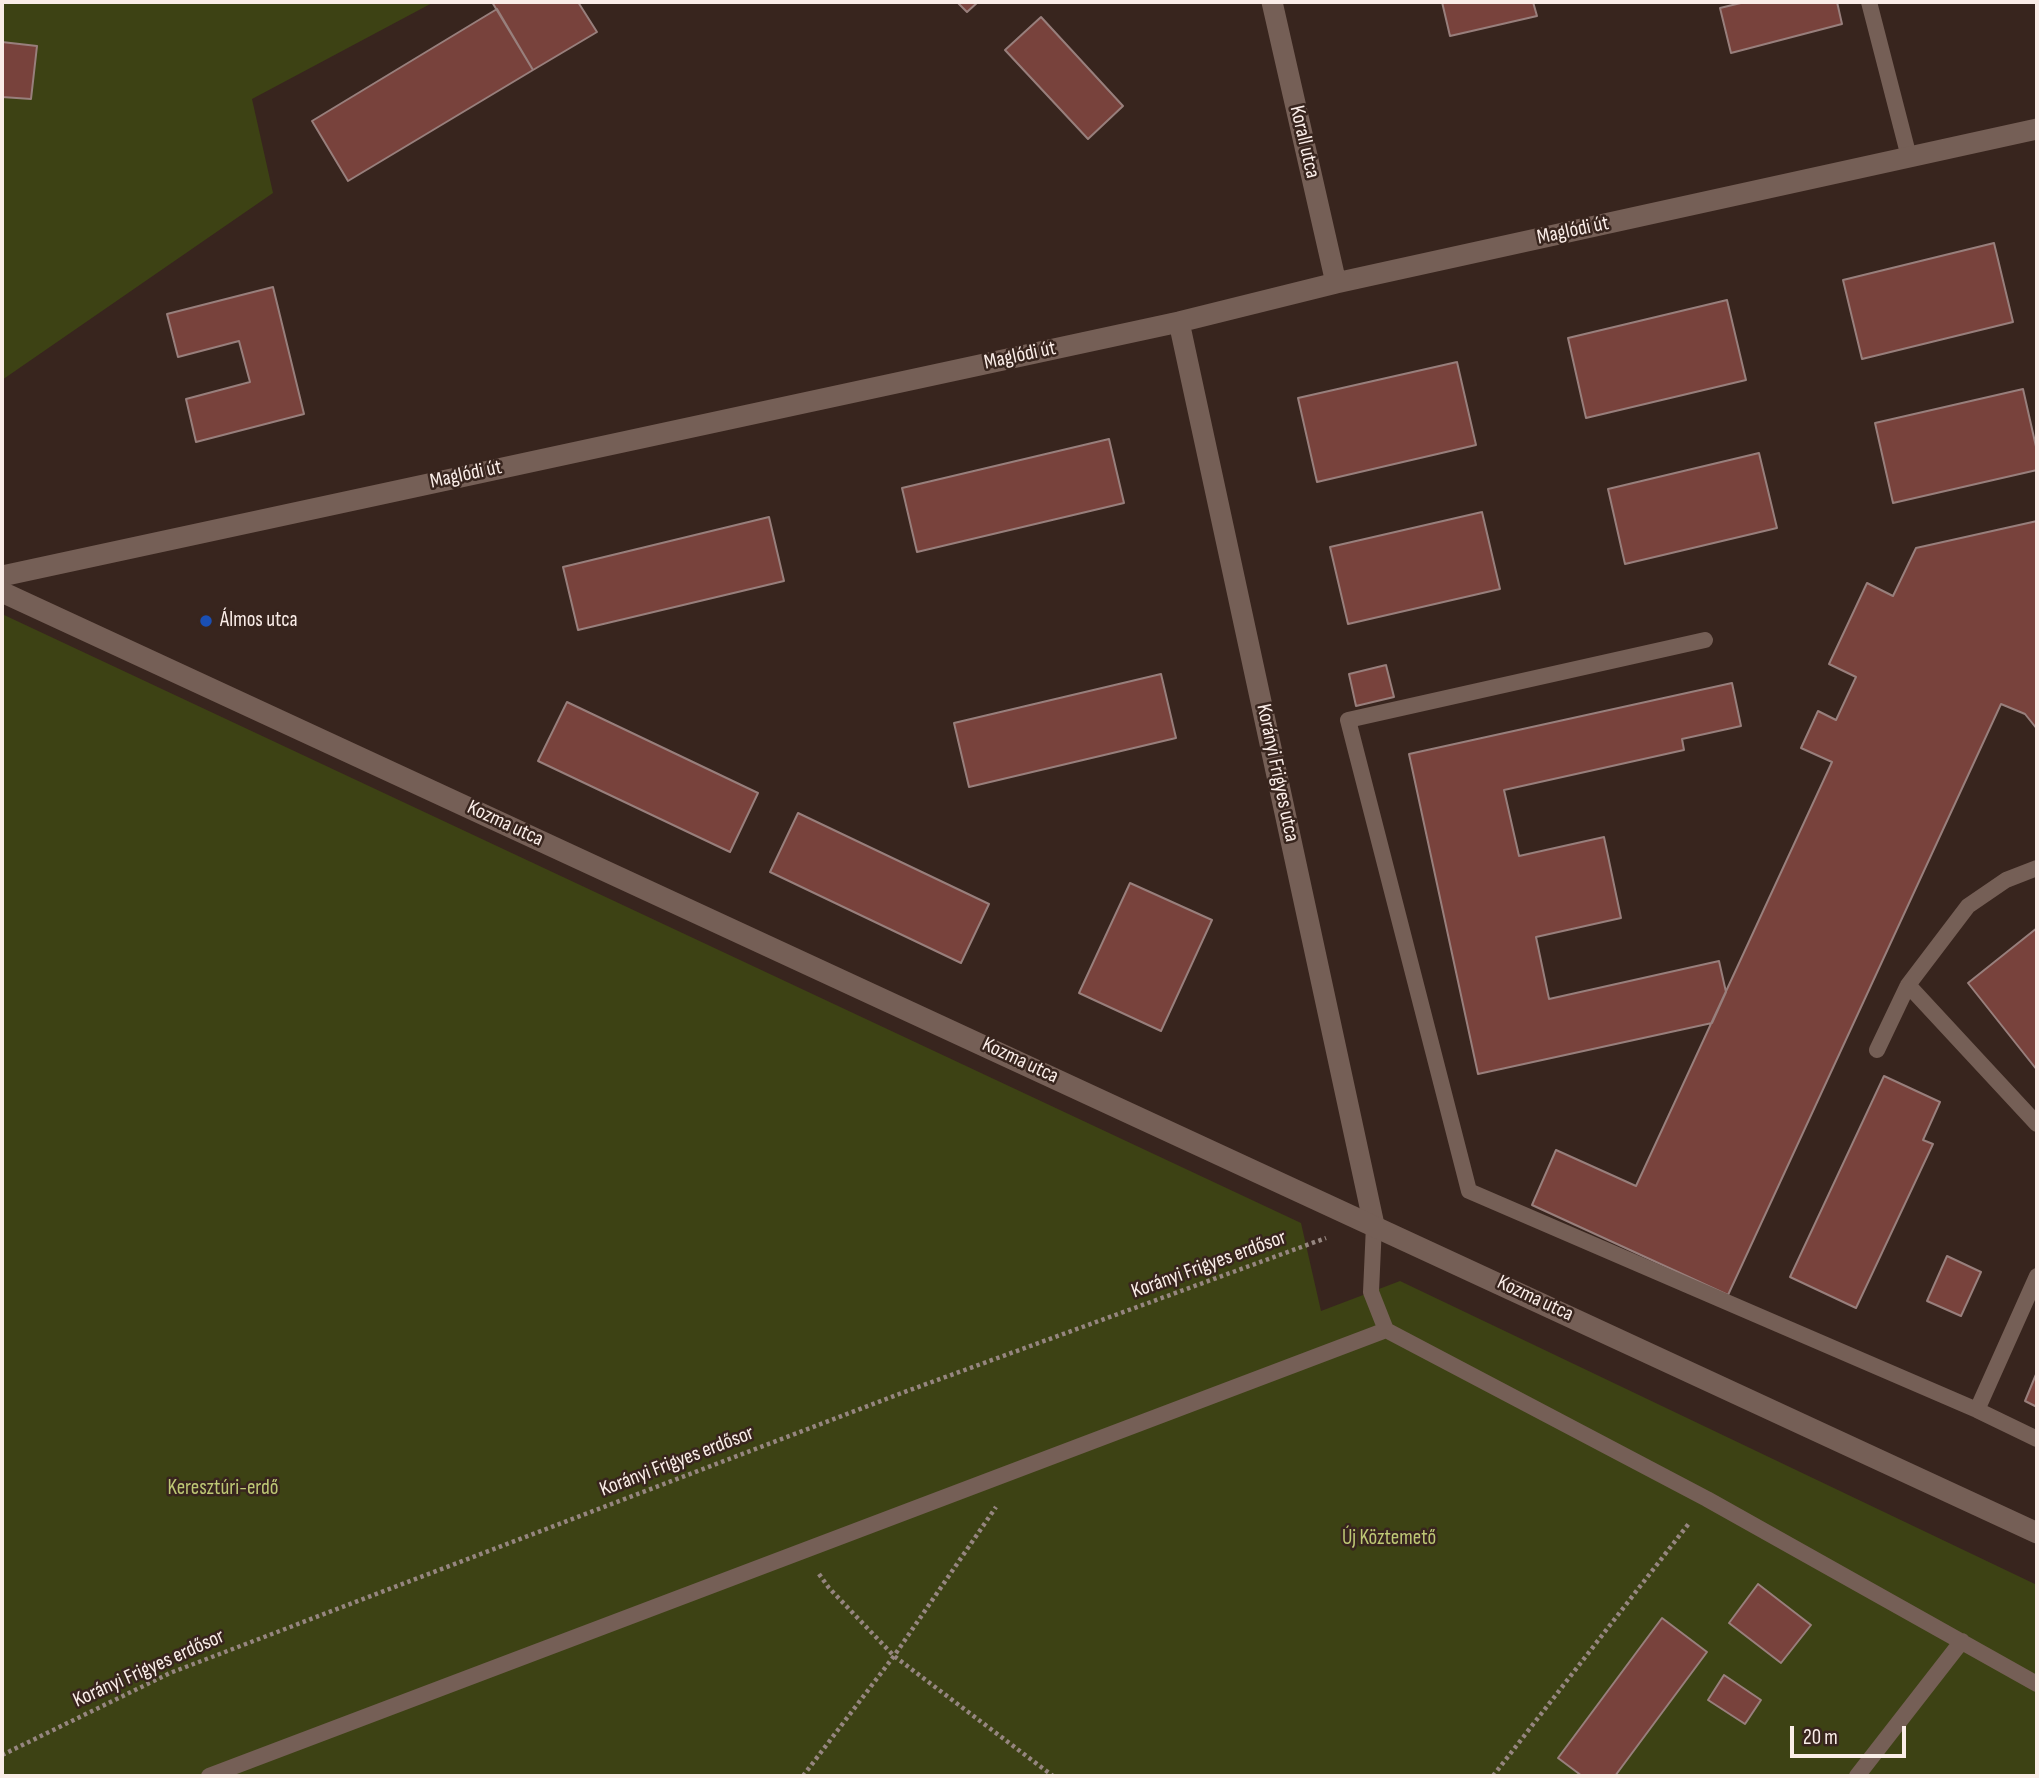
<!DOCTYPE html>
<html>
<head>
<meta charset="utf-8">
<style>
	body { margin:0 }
	#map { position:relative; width:2039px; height:1778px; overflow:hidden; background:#38251e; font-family:"Sofia Sans Condensed",sans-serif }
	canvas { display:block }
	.frame { position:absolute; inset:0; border:4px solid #faede8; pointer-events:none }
	.scale { position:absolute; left:1790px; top:1726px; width:116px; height:32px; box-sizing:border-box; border:4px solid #faede8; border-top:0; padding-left:9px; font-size:21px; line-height:24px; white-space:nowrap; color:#faede8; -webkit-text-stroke:5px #38251e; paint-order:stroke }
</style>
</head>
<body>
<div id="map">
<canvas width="2039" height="1778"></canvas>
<div class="frame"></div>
<div class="scale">20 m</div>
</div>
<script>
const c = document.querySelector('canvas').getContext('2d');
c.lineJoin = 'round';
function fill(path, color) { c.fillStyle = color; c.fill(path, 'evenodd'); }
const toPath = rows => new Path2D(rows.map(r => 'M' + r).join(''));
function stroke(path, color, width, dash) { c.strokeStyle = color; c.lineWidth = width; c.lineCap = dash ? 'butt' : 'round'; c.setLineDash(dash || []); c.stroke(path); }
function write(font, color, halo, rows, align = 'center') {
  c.font = font + ' "Sofia Sans Condensed",sans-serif'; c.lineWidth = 5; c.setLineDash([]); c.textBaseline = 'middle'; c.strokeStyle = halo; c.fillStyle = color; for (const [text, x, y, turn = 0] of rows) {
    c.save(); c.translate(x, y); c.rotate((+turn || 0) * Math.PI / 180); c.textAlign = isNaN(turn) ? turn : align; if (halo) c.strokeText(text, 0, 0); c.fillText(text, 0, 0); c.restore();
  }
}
fill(toPath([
	[2,2,434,2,252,99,273,193,2,380],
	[2,614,1301,1223,1321,1311,1400,1281,2037,1585,2037,1776,2,1776]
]), '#3d4214');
const building = toPath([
	[492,2,578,2,597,32,533,70,492,2],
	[957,2,978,2,967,12,957,2],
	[1442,2,1533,2,1537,16,1450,36,1442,2],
	[1745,2,1837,2,1842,24,1731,53,1720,8,1745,2],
	[497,9,533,70,348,181,312,121,497,9],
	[1041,17,1123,106,1088,139,1005,50,1041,17],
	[2,42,37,46,31,99,2,97,2,42],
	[1994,243,2013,322,1862,359,1843,280,1994,243],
	[273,287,304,414,196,442,186,399,250,382,239,341,178,357,167,314,273,287],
	[1727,300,1746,380,1586,418,1568,338,1727,300],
	[1457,362,1476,445,1317,482,1298,398,1457,362],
	[2023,389,2037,451,2037,470,1893,503,1875,423,2023,389],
	[1109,439,1124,503,917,552,902,488,1109,439],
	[1759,453,1777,528,1625,564,1608,489,1759,453],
	[1482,512,1500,589,1348,624,1330,547,1482,512],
	[769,517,784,581,578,630,563,567,769,517],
	[2037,521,2037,729,2025,714,2001,704,1728,1295,1532,1205,1556,1150,1636,1186,1832,762,1801,748,1818,711,1836,720,1856,677,1829,664,1867,583,1893,596,1916,548,2037,521],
	[1386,665,1394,697,1356,706,1349,674,1386,665],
	[1161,674,1176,738,969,787,954,723,1161,674],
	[1732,683,1741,726,1682,739,1684,750,1504,790,1519,856,1604,837,1621,918,1536,937,1549,999,1719,961,1726,992,1712,1023,1478,1074,1409,754,1732,683],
	[567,702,758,793,730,852,538,761,567,702],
	[798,813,989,904,961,963,770,872,798,813],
	[1130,883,1212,920,1161,1031,1079,993,1130,883],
	[2037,928,2037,1070,1968,983,2037,928],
	[1884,1076,1940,1102,1923,1140,1933,1144,1856,1308,1790,1277,1884,1076],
	[1947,1256,1981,1272,1961,1316,1927,1301,1947,1256],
	[2037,1372,2037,1407,2025,1401,2037,1372],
	[1758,1584,1811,1625,1781,1663,1729,1623,1758,1584],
	[1662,1618,1707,1652,1615,1776,1582,1776,1558,1758,1662,1618],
	[1724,1675,1761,1700,1745,1724,1708,1700,1724,1675]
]);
fill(building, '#78423c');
stroke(building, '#987f7c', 2);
stroke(toPath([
	[819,1574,829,1588,894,1656,1053,1776],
	[2,1755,170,1673,899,1394,1326,1238],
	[803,1776,894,1656,996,1507],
	[1493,1776,1690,1522]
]), '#968680', 4.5, [3.5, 3.5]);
stroke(toPath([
	[1869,2,1909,157],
	[1705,640,1348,720,1469,1191,1977,1410,2037,1439],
	[1908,985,2037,1124],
	[1877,1050,1908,985,1968,906,2006,880,2037,868],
	[1374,1225,1371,1292,1386,1330],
	[1977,1410,2037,1276],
	[209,1776,1386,1330,1707,1499,2037,1684],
	[1857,1776,1962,1641]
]), '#755f56', 16);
stroke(toPath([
	[1272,2,1336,283],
	[1179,322,1374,1225],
	[2,576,1179,322,1336,283,2037,129]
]), '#755f56', 21);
stroke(toPath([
	[2,592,2037,1533]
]), '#755f56', 21);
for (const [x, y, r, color] of [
	[206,621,7,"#1a4fb4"]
]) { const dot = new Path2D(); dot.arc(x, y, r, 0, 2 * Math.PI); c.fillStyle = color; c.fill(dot); stroke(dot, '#38251e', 2.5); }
write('21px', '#faede8', '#38251e', [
	["Korall utca",1304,142,77],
	["Maglódi út",1573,231,-12],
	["Maglódi út",1020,356,-12],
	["Maglódi út",466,475,-12],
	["Korányi Frigyes utca",1277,773,78],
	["Kozma utca",505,824,25],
	["Kozma utca",1020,1061,25],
	["Korányi Frigyes erdősor",1209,1265,-20],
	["Kozma utca",1535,1299,25],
	["Korányi Frigyes erdősor",677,1462,-21],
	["Korányi Frigyes erdősor",149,1669,-24]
]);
write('21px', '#faede8', '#38251e', [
	["Álmos utca",220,621]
], 'left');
write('21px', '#bec875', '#38251e', [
	["Keresztúri-erdő",223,1489],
	["Új Köztemető",1389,1539]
]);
</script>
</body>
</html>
